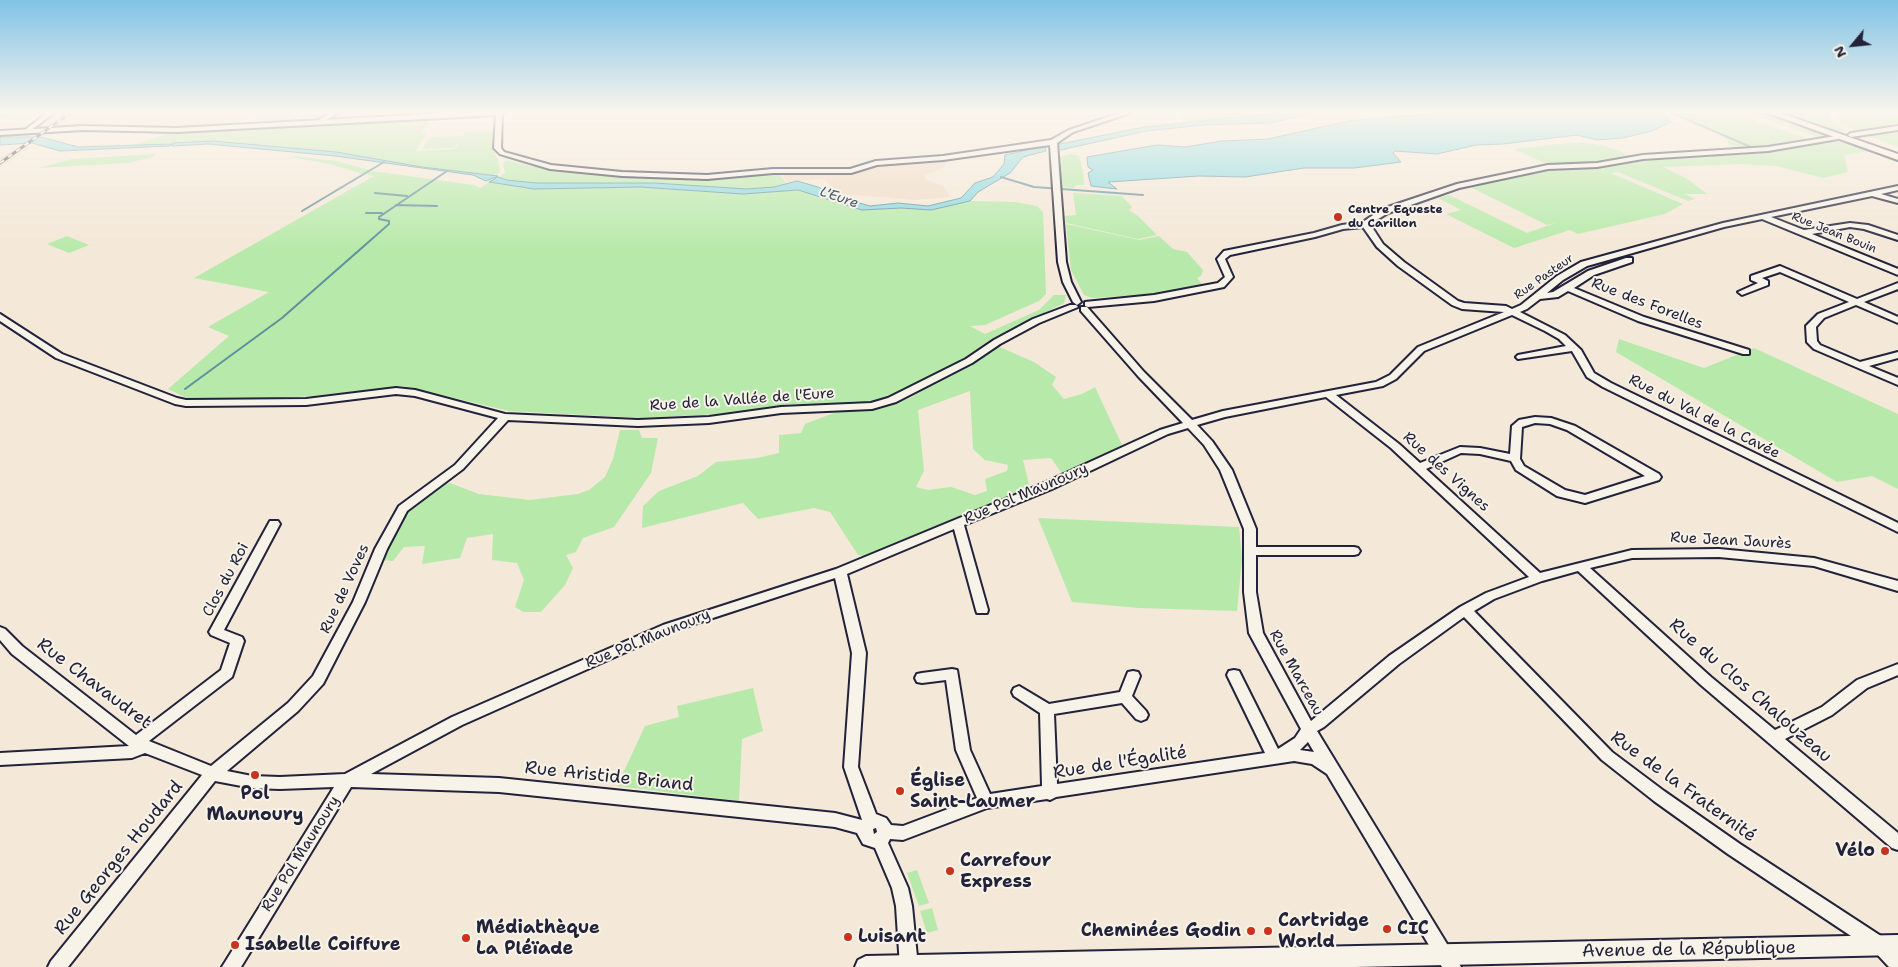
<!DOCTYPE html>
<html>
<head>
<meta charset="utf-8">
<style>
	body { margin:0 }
	#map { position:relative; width:1898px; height:967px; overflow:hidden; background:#f4e8d8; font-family:"Shantell Sans",sans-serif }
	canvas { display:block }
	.north { position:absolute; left:1828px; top:20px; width:50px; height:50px; -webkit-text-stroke:4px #f7f3e8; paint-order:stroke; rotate:242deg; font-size:14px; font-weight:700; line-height:20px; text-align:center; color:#22223b }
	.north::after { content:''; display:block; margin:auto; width:18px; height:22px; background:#22223b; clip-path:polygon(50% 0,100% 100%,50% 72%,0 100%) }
</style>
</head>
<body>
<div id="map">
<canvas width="1898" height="967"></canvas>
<div class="north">N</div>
</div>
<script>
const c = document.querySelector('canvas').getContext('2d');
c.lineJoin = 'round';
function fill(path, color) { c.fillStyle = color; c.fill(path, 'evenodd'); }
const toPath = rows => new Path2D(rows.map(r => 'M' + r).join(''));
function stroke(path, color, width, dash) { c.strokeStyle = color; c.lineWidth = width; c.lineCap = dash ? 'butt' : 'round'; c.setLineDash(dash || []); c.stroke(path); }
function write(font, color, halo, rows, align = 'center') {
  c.font = font + ' "Shantell Sans",sans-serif'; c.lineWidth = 4; c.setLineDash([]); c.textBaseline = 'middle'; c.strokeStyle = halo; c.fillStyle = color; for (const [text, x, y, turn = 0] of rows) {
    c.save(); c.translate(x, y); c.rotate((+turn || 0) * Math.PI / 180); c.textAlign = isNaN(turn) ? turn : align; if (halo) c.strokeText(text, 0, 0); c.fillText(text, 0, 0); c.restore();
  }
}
fill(toPath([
	[57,113,79,113,63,125,39,126],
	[88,113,259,113,227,126,167,129,69,125],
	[31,146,0,168,0,158,16,147],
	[949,160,945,167,924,176,927,180,944,186,950,197,915,200,840,194,823,179,787,182,781,174,785,172,830,173,852,171,877,163]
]), '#f0dac5');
fill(toPath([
	[13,113,38,113,25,122,0,118,0,115],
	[1179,113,1249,113,1256,116,1185,122,1180,119,1186,117],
	[1673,113,1712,113,1747,118,1812,140,1794,144,1738,148,1728,144,1728,141,1718,131],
	[1748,113,1766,113,1828,136,1820,138],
	[1786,113,1831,113,1829,117,1832,122,1847,131,1840,132],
	[1839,113,1898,113,1898,126,1860,132,1843,124,1836,115],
	[429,120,422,133,426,134,416,151,455,149,461,139,454,148,422,149,431,137,463,136,465,132,493,131,492,148,498,159,500,173,493,175,422,167,336,152,212,141,131,146,173,132,346,121,352,123],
	[1898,129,1898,147,1863,134],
	[1839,140,1870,151,1844,155,1848,172,1823,178,1776,166,1740,164,1663,167,1686,178,1707,194,1684,194,1695,199,1688,201,1618,172,1611,173,1683,204,1665,214,1578,234,1570,230,1514,248,1446,214,1461,210,1438,198,1449,195,1527,233,1555,223,1547,225,1468,186,1552,170,1601,167,1656,159,1781,149],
	[1568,143,1587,143,1606,146,1634,157,1595,164,1550,165,1513,149],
	[156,154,153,157,128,163,39,168,72,159],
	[1071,154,1079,156,1083,171,1084,185,1076,185,1074,188,1062,187,1058,157],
	[293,156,336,161,370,170,363,174,330,164,291,157],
	[506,160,529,166,656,177,689,178,777,172,786,183,774,187,747,189,654,183,537,183,506,180,498,177,505,173,503,164],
	[372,171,474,185,480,188,489,182,534,189,640,187,743,194,798,190,862,210,901,208,931,210,970,201,1015,202,1037,206,1043,212,1046,294,1039,301,985,325,970,326,985,334,1039,310,1054,295,1066,295,1064,303,990,340,947,369,900,393,868,404,791,404,721,414,641,418,509,411,403,386,315,396,242,400,189,399,168,389,229,336,208,327,269,292,194,278,374,176,366,174],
	[1073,193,1122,196,1132,207,1129,210,1138,216,1157,235,1138,239,1066,223,1065,216,1076,215],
	[1066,224,1139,240,1159,236,1173,249,1187,252,1203,270,1201,276,1197,278,1203,285,1154,294,1092,298,1084,295,1071,270],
	[67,236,89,245,69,253,47,244],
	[1619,339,1704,368,1754,348,1898,414,1898,489,1872,476,1837,482,1616,352],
	[995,345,1034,362,1056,377,1052,385,1064,399,1082,394,1095,387,1122,445,1063,475,1051,458,1023,460,1030,488,869,557,858,555,830,512,814,508,758,519,743,503,642,528,643,506,659,491,698,476,716,462,757,458,779,453,779,435,801,433,805,424,839,411,882,408,910,398],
	[970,391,973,449,985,460,1008,465,1007,471,985,479,987,491,975,495,951,487,928,490,916,487,924,471,918,410],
	[620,430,639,430,642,438,658,438,651,473,614,527,583,538,576,552,566,555,573,568,565,585,541,612,523,612,515,607,524,580,517,563,492,560,493,534,467,538,460,558,422,564,425,546,404,547,393,561,380,560,401,518,410,507,436,487,450,483,479,494,530,500,578,494,589,490,605,477,613,459],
	[1038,518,1239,527,1242,559,1237,611,1139,608,1072,602],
	[753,688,763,731,742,739,739,801,617,786,645,726,679,717,677,706],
	[917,870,929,903,919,906,907,873],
	[932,908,938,930,927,933,920,911]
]), '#b7eaaa');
const water = toPath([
	[1278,113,1313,113,1270,123,1204,125,1146,131,1056,151,1055,145,1144,127,1278,113],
	[1438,113,1663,113,1671,122,1652,131,1623,138,1597,140,1577,135,1503,144,1476,145,1437,154,1395,151,1393,153,1401,162,1354,168,1304,168,1245,177,1199,176,1108,182,1117,189,1091,186,1088,173,1093,170,1088,167,1087,157,1157,145,1185,147,1222,141,1268,139,1348,121,1438,113],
	[0,137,41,137,78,147,172,144,170,146,60,151,32,143,0,145,0,137],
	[212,141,336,152,422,167,498,176,486,181,473,175,335,156,208,144,172,146,173,143,212,141],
	[1045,146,1046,151,1023,157,1010,173,978,192,970,201,931,210,901,208,862,210,798,190,743,194,640,187,534,189,489,182,498,177,506,180,537,183,654,183,747,189,774,187,797,181,818,187,845,199,870,206,898,203,928,206,961,198,975,183,993,177,1004,164,1005,155,1045,146]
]);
fill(water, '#88d9e1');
stroke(water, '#5f909f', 1);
stroke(toPath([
	[1672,113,1753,148],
	[1001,177,1034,187,1143,195],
	[375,193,407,196],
	[396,205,437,206],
	[302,211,384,162],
	[366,213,382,213],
	[185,389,282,318,389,224,389,221,379,219,379,217,447,171]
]), '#5f909f', 2);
const minor = toPath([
	[47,113,54,113,30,131,26,131,26,129,47,113],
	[330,113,338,113,321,123,317,123,317,121,330,113],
	[496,113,502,113,501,148,504,152,551,165,622,172,707,175,773,169,850,169,876,161,943,156,1051,140,1069,130,1120,113,1130,113,1073,132,1057,143,1066,262,1071,282,1081,302,1077,305,1073,302,1063,282,1058,262,1050,145,943,160,877,165,851,173,773,173,707,179,622,176,550,169,500,154,494,148,496,113],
	[1898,126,1898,130,1851,137,1848,135,1851,133,1898,126],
	[1836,136,1838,137,1838,139,1768,151,1643,159,1597,167,1548,169,1459,188,1388,213,1370,224,1383,244,1404,262,1458,301,1464,303,1506,306,1512,309,1521,305,1557,276,1581,262,1723,223,1898,186,1898,190,1881,194,1898,199,1898,203,1872,196,1771,217,1804,230,1850,223,1868,225,1898,235,1898,240,1864,229,1850,227,1812,234,1898,269,1898,275,1762,219,1724,227,1587,266,1563,280,1547,293,1553,292,1588,271,1626,258,1632,258,1632,262,1594,275,1574,288,1644,317,1749,350,1749,354,1743,354,1638,321,1568,291,1558,297,1540,299,1527,309,1520,312,1565,335,1581,350,1594,373,1611,383,1898,523,1898,532,1603,387,1587,377,1572,351,1518,359,1516,357,1518,355,1566,346,1559,339,1545,331,1512,315,1424,351,1396,379,1383,386,1336,395,1399,444,1420,463,1460,447,1480,448,1510,454,1512,426,1519,420,1535,417,1551,418,1575,426,1659,474,1661,477,1659,480,1585,503,1557,496,1516,470,1511,461,1480,454,1461,453,1426,469,1540,573,1632,550,1719,549,1814,558,1898,581,1898,591,1814,566,1719,557,1632,558,1590,568,1711,677,1775,730,1822,707,1857,680,1898,664,1898,675,1867,688,1832,715,1785,739,1898,833,1898,850,1892,848,1701,685,1578,571,1542,581,1494,599,1474,611,1612,752,1664,791,1740,844,1887,940,1898,951,1898,967,1889,967,1875,952,1728,854,1654,801,1602,760,1464,617,1399,664,1324,727,1317,731,1461,967,1442,967,1327,774,1312,764,1294,761,1056,797,1050,800,1047,799,987,808,903,840,890,839,888,843,908,888,912,906,918,967,900,967,896,906,892,888,875,848,863,844,857,833,835,827,499,792,351,787,241,967,222,967,334,787,280,789,252,788,215,781,68,967,48,967,51,961,202,775,145,753,132,758,0,765,0,753,129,746,12,654,0,640,0,627,5,629,22,646,136,735,221,670,230,643,211,635,209,632,270,521,278,521,280,524,224,630,242,637,244,641,232,677,149,741,211,766,288,703,313,676,353,602,375,549,399,506,455,465,498,418,415,396,396,394,306,405,186,406,175,404,56,358,0,321,0,314,62,354,177,398,186,400,306,399,396,388,415,390,505,414,638,420,709,417,781,407,871,403,888,398,966,359,994,340,1033,319,1070,305,1076,305,1078,307,1039,323,1000,344,972,363,896,402,872,409,781,413,709,423,638,426,508,420,463,469,407,511,387,549,365,602,323,684,298,711,227,771,252,776,280,777,345,774,452,717,663,625,836,569,1044,483,1160,430,1183,423,1138,376,1081,311,1081,307,1087,307,1144,372,1192,420,1223,411,1376,382,1390,375,1418,347,1504,312,1462,309,1452,305,1398,266,1377,247,1363,227,1343,229,1315,237,1230,255,1225,259,1233,277,1224,287,1154,301,1088,307,1085,306,1085,302,1154,295,1218,283,1225,277,1217,259,1224,251,1314,233,1342,225,1363,222,1382,209,1457,184,1548,165,1597,163,1643,155,1768,147,1836,136],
	[1326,397,1391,448,1529,577,1486,593,1460,607,1389,656,1311,721,1263,633,1256,592,1256,555,1354,555,1358,554,1360,551,1358,548,1354,547,1256,547,1256,529,1232,470,1212,441,1197,425,1225,417,1326,397],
	[1535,423,1550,424,1567,430,1645,476,1585,495,1565,490,1524,466,1520,459,1522,427,1535,423],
	[1188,428,1204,445,1220,470,1244,529,1244,592,1249,633,1301,729,1295,738,1278,749,1239,671,1234,670,1229,671,1227,675,1265,753,1057,784,1054,714,1122,703,1136,719,1141,721,1146,719,1148,715,1146,711,1132,696,1140,676,1138,672,1133,671,1128,672,1120,692,1049,704,1019,686,1014,688,1012,692,1014,696,1040,713,1042,786,990,794,970,750,957,670,952,669,922,673,917,674,915,678,917,682,922,683,946,680,956,750,977,798,903,826,891,825,886,818,876,814,858,767,866,653,847,574,954,529,976,610,977,613,987,613,988,610,964,525,1052,489,1168,434,1188,428],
	[835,578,852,653,844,767,862,820,835,813,499,778,371,774,462,725,673,631,835,578],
	[1308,742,1314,752,1300,750,1308,742],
	[876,828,877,832,874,834,873,829,876,828],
	[1780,266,1857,299,1898,283,1898,289,1864,302,1898,317,1898,323,1856,305,1824,318,1816,327,1817,341,1820,345,1860,362,1898,352,1898,358,1869,366,1898,378,1898,385,1814,349,1807,342,1806,326,1818,314,1849,302,1780,272,1762,278,1768,281,1768,285,1742,295,1738,292,1758,283,1751,280,1751,276,1780,266]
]);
const major = toPath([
	[449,113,504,113,500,115,177,132,83,130,0,135,0,131,83,126,177,128,449,113],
	[1768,113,1780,113,1898,154,1898,160,1768,113],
	[1898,935,1898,955,1355,967,855,967,858,960,866,956,1898,935]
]);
stroke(minor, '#22223b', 4);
stroke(major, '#22223b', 4);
fill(minor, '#f7f3e8');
fill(major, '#f7f3e8');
const rail = toPath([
	[0,163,70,113]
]);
stroke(rail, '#22223b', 3);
stroke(rail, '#f7f3e8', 2, [5]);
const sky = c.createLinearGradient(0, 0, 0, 249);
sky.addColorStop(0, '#81c3e5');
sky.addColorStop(0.45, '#faf5ed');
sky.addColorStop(1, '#faf5ed00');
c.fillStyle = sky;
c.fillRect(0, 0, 1898, 249);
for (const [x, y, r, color] of [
	[1338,217,5,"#c8321e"],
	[255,775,5,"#c8321e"],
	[900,791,5,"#c8321e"],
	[1885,851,5,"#c8321e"],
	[950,871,5,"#c8321e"],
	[1387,929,5,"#c8321e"],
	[1251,931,5,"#c8321e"],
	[1268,931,5,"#c8321e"],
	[848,937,5,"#c8321e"],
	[466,938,5,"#c8321e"],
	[235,945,5,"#c8321e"]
]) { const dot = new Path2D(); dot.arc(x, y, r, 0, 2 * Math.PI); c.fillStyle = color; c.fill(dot); stroke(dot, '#f7f3e8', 2); }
write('bold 12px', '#22223b', '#f7f3e8', [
	["Centre Equeste",1348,210],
	["du Carillon",1348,224]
], 'left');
write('12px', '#22223b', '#f7f3e8', [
	["Rue Jean Bouin",1834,233,22],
	["Rue Pasteur",1544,277,-35]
]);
write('italic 14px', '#41596d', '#f7f3e8', [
	["L'Eure",839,198,19]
]);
write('15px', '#22223b', '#f7f3e8', [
	["Rue des Forelles",1647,304,21],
	["Rue de la Vallée de l'Eure",742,400,-4],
	["Rue du Val de la Cavée",1704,417,27],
	["Rue des Vignes",1446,472,42],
	["Rue Pol Maunoury",1026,494,-23],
	["Rue Jean Jaurès",1731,541,3],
	["Clos du Roi",226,580,-62],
	["Rue de Voves",345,589,-65],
	["Rue Pol Maunoury",648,639,-22],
	["Rue Marceau",1296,673,61],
	["Rue Pol Maunoury",301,854,-58]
]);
write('18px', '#22223b', '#f7f3e8', [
	["Rue Chavaudret",94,684,37],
	["Rue du Clos Chalouzeau",1750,691,41],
	["Rue de l'Égalité",1120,763,-9],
	["Rue Aristide Briand",609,777,6],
	["Rue de la Fraternité",1683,787,36],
	["Rue Georges Houdard",119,858,-51],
	["Avenue de la République",1689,950,-1]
]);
write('bold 18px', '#22223b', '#f7f3e8', [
	["Église",910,781],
	["Saint-Laumer",910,802],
	["Pol",255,794,"center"],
	["Maunoury",255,815,"center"],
	["Vélo",1875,851,"right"],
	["Carrefour",960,861],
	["Express",960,882],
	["Cartridge",1278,921],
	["World",1278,942],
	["Médiathèque",476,928],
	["La Pléïade",476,949],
	["CIC",1397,929],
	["Cheminées Godin",1241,931,"right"],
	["Luisant",858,937],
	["Isabelle Coiffure",245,945]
], 'left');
</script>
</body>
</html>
